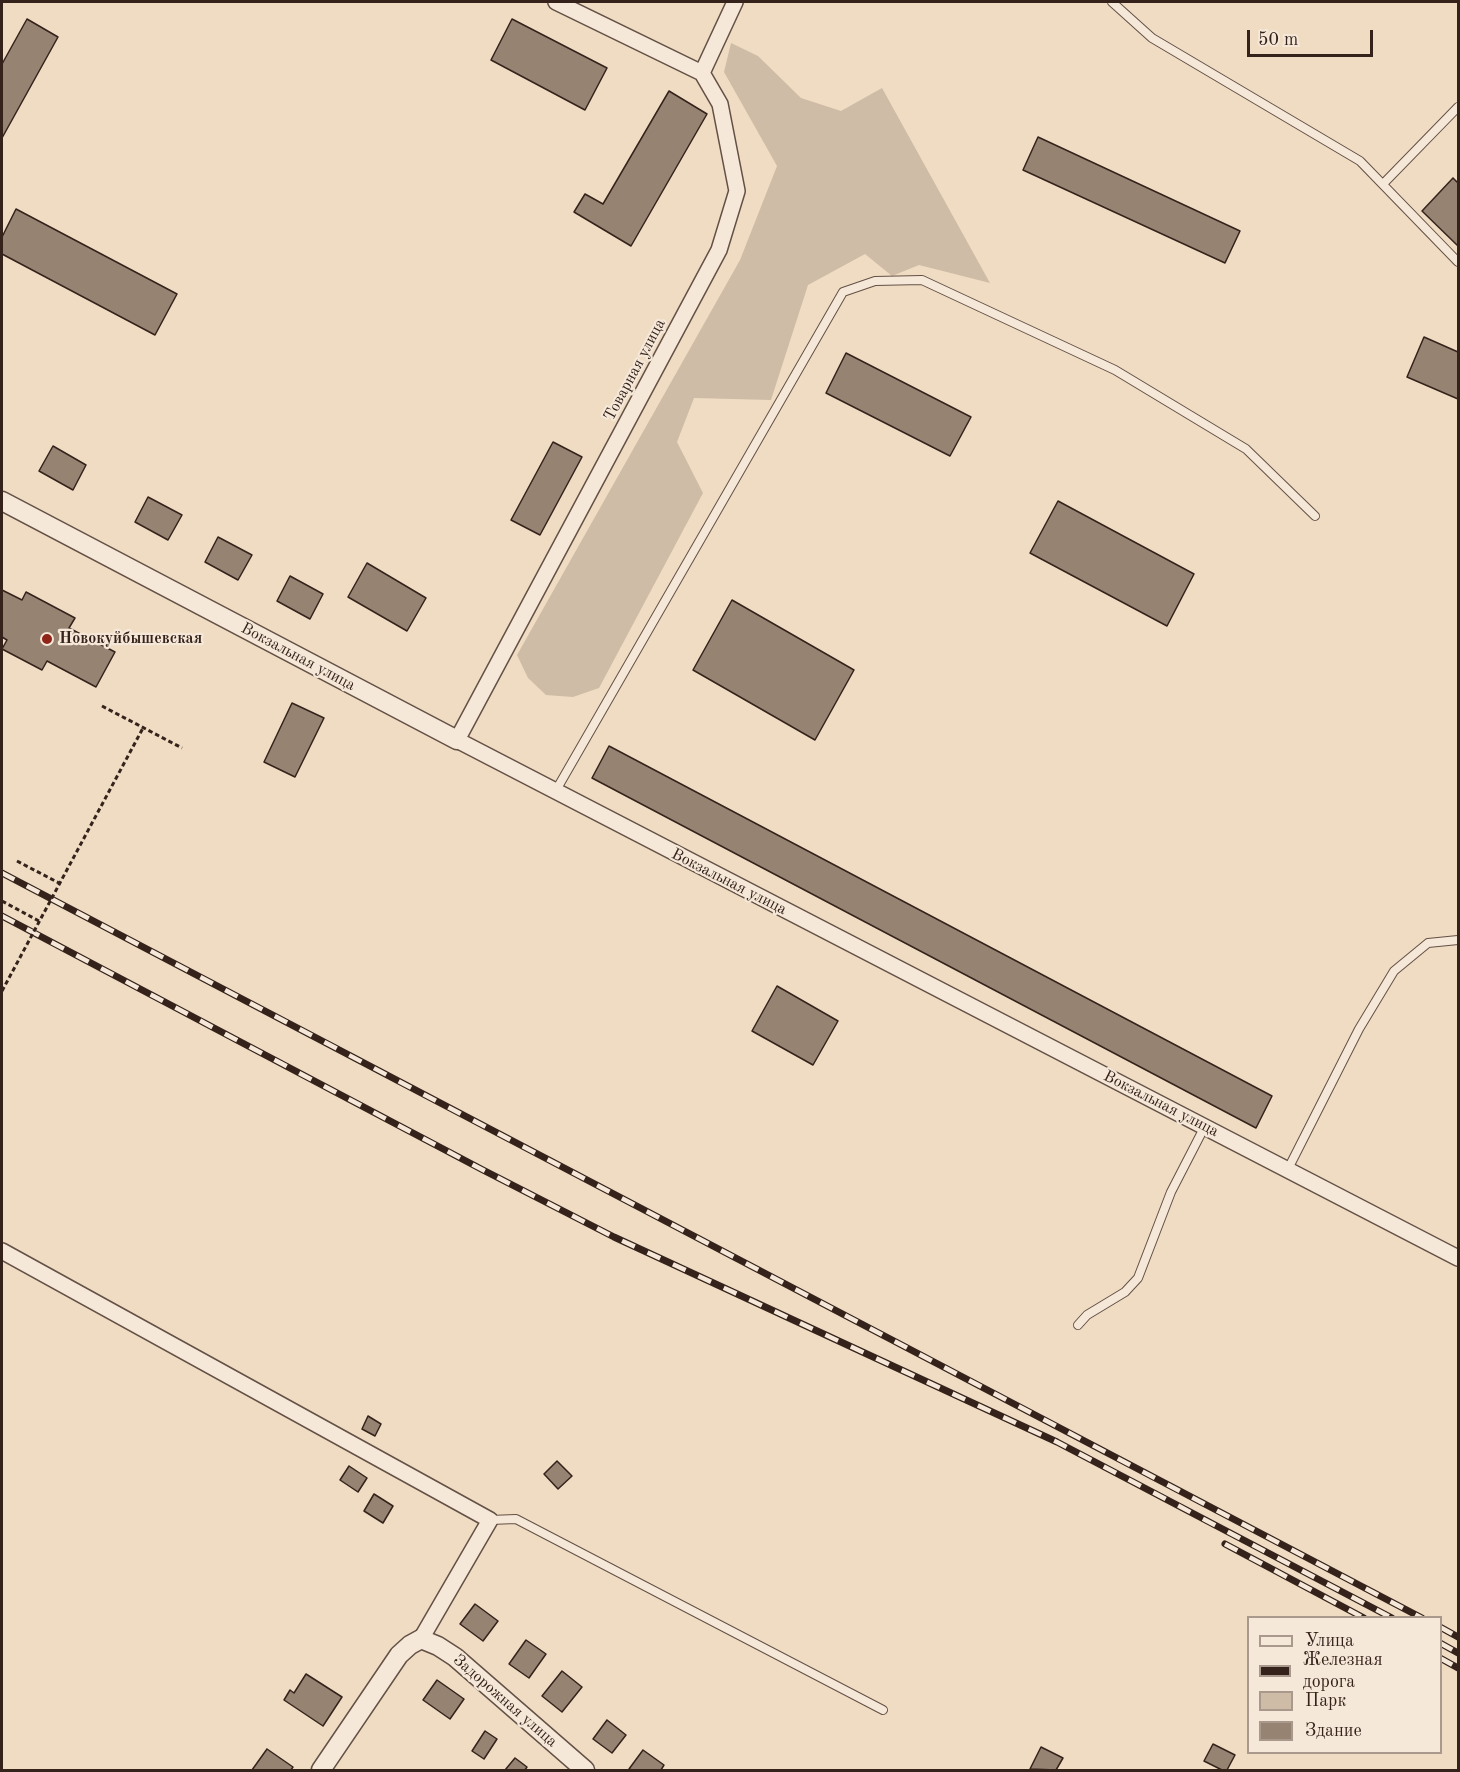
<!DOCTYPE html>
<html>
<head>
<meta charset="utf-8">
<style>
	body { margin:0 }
	#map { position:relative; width:1460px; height:1772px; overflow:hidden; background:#efdcc3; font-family:"Old Standard TT",serif }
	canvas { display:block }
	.frame { position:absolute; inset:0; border:3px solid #35221b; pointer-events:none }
	.legend { position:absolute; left:1247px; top:1616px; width:195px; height:138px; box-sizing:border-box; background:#f5e8d8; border:2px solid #a8998c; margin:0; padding:8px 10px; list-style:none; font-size:18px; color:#35221b }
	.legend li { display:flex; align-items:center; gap:12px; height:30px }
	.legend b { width:30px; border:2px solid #a8998c }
	.scale { position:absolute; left:1247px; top:30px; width:126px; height:27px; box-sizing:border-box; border:3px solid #35221b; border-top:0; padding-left:8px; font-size:18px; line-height:21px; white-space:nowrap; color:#35221b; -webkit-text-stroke:4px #f5e8d8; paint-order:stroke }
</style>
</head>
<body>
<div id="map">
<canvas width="1460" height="1772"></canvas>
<div class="frame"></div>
<ul class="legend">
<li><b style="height:8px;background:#f5e8d8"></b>Улица</li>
<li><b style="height:8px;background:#35221b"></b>Железная дорога</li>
<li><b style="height:16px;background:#cfbca6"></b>Парк</li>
<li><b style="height:16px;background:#968372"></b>Здание</li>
</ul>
<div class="scale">50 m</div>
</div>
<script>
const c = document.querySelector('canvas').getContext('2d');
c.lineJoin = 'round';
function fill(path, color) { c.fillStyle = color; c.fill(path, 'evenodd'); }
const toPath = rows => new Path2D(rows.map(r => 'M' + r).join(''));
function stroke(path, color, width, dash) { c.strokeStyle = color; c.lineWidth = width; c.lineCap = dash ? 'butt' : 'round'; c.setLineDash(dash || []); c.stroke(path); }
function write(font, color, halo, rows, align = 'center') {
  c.font = font + ' "Old Standard TT",serif'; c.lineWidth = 4.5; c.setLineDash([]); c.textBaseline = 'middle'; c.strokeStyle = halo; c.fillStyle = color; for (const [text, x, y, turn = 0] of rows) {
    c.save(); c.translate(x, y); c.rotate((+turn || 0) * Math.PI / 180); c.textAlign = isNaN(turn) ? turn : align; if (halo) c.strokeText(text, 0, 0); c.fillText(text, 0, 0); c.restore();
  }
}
fill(toPath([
	[731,43,758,56,801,98,841,111,882,88,990,283,919,265,892,276,865,254,808,285,771,400,694,398,677,442,703,493,599,688,573,697,546,695,528,678,517,655,740,260,777,166,724,72]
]), '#cfbca6');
const building = toPath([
	[27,19,58,37,2,138,2,64,27,19],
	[512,19,607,68,585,110,491,60,512,19],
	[669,91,707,114,631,246,574,212,585,194,603,204,669,91],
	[1038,137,1240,231,1225,263,1023,170,1038,137],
	[1453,178,1458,183,1458,246,1422,211,1453,178],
	[16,209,177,294,155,335,2,254,2,237,16,209],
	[1424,337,1458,352,1458,399,1407,377,1424,337],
	[846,353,971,417,950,456,826,393,846,353],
	[553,442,582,457,540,535,511,520,553,442],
	[53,446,86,465,73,490,39,471,53,446],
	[148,497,182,515,168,540,135,522,148,497],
	[1058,501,1194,574,1167,626,1030,553,1058,501],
	[218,537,252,555,238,580,205,562,218,537],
	[367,563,426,598,407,631,348,597,367,563],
	[290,576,323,594,310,619,277,601,290,576],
	[2,590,22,600,26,592,75,618,69,628,115,652,96,687,47,661,42,670,2,649,7,640,2,637,2,590],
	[732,600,854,670,815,740,693,670,732,600],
	[292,703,324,718,295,777,264,762,292,703],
	[609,746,1272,1096,1256,1128,592,778,609,746],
	[777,986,838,1021,813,1065,752,1031,777,986],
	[368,1416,381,1424,375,1436,362,1429,368,1416],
	[557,1461,572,1476,558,1489,544,1474,557,1461],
	[349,1466,367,1478,358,1492,340,1480,349,1466],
	[374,1494,393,1506,383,1523,364,1511,374,1494],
	[475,1604,498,1621,483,1641,460,1624,475,1604],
	[526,1640,546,1654,529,1678,509,1664,526,1640],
	[562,1671,582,1687,562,1712,542,1696,562,1671],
	[306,1674,342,1697,323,1726,284,1700,290,1690,294,1693,306,1674],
	[437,1680,464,1699,450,1719,423,1700,437,1680],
	[607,1720,626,1735,612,1753,593,1739,607,1720],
	[485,1731,497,1739,484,1759,472,1751,485,1731],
	[1213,1744,1235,1755,1227,1770,1222,1770,1204,1761,1213,1744],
	[1041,1747,1063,1758,1056,1770,1030,1769,1041,1747],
	[267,1749,293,1767,291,1770,252,1770,267,1749],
	[643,1750,664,1765,661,1770,632,1770,629,1769,643,1750],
	[515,1758,527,1767,525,1770,505,1770,515,1758]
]);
fill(building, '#968372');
stroke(building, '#35221b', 1.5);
const service = toPath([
	[1112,2,1152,38,1360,161,1458,262],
	[1383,184,1458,107],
	[555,792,843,292,875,281,922,280,1115,370,1246,449,1315,516],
	[1288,1169,1359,1029,1394,971,1428,943,1458,940],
	[1078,1325,1087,1315,1125,1292,1138,1278,1171,1192,1205,1126],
	[490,1520,516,1519,883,1710]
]);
const minor = toPath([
	[556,2,702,73],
	[702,73,720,104,737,191,719,250,457,740,1458,1258],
	[702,73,735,2],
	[2,1251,490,1520,421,1639]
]);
const tertiary = toPath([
	[2,501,457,740],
	[321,1770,399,1655,410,1645,421,1639,438,1646,455,1657,585,1770]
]);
stroke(service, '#645045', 10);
stroke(minor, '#645045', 18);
stroke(tertiary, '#645045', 21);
stroke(toPath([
	[102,706,182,748],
	[17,861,59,883],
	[2,901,39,921]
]), '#35221b', 3, [4.5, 3]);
stroke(service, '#f5e8d8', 8);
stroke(minor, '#f5e8d8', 15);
stroke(tertiary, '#f5e8d8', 18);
const rail = toPath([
	[2,873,1422,1618],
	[2,916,483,1170,614,1237,1057,1442,1392,1618],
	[1225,1544,1364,1618],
	[1440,1627,1458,1637],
	[1440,1643,1458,1653],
	[1440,1658,1458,1668]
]);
stroke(rail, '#35221b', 7);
stroke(rail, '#f5e8d8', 4.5, [14]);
stroke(toPath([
	[2,991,143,728]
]), '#35221b', 3, [4.5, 3]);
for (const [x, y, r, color] of [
	[47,639,6,"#8f2418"]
]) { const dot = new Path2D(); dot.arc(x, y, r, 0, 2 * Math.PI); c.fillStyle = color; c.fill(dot); stroke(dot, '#f5e8d8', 2); }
write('16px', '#35221b', '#f5e8d8', [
	["Товарная улица",635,370,-62],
	["Вокзальная улица",298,657,28],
	["Вокзальная улица",729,882,27],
	["Вокзальная улица",1161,1104,27],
	["Задорожная улица",505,1701,41]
]);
write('bold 16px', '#35221b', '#f5e8d8', [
	["Новокуйбышевская",59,639]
], 'left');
</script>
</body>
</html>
